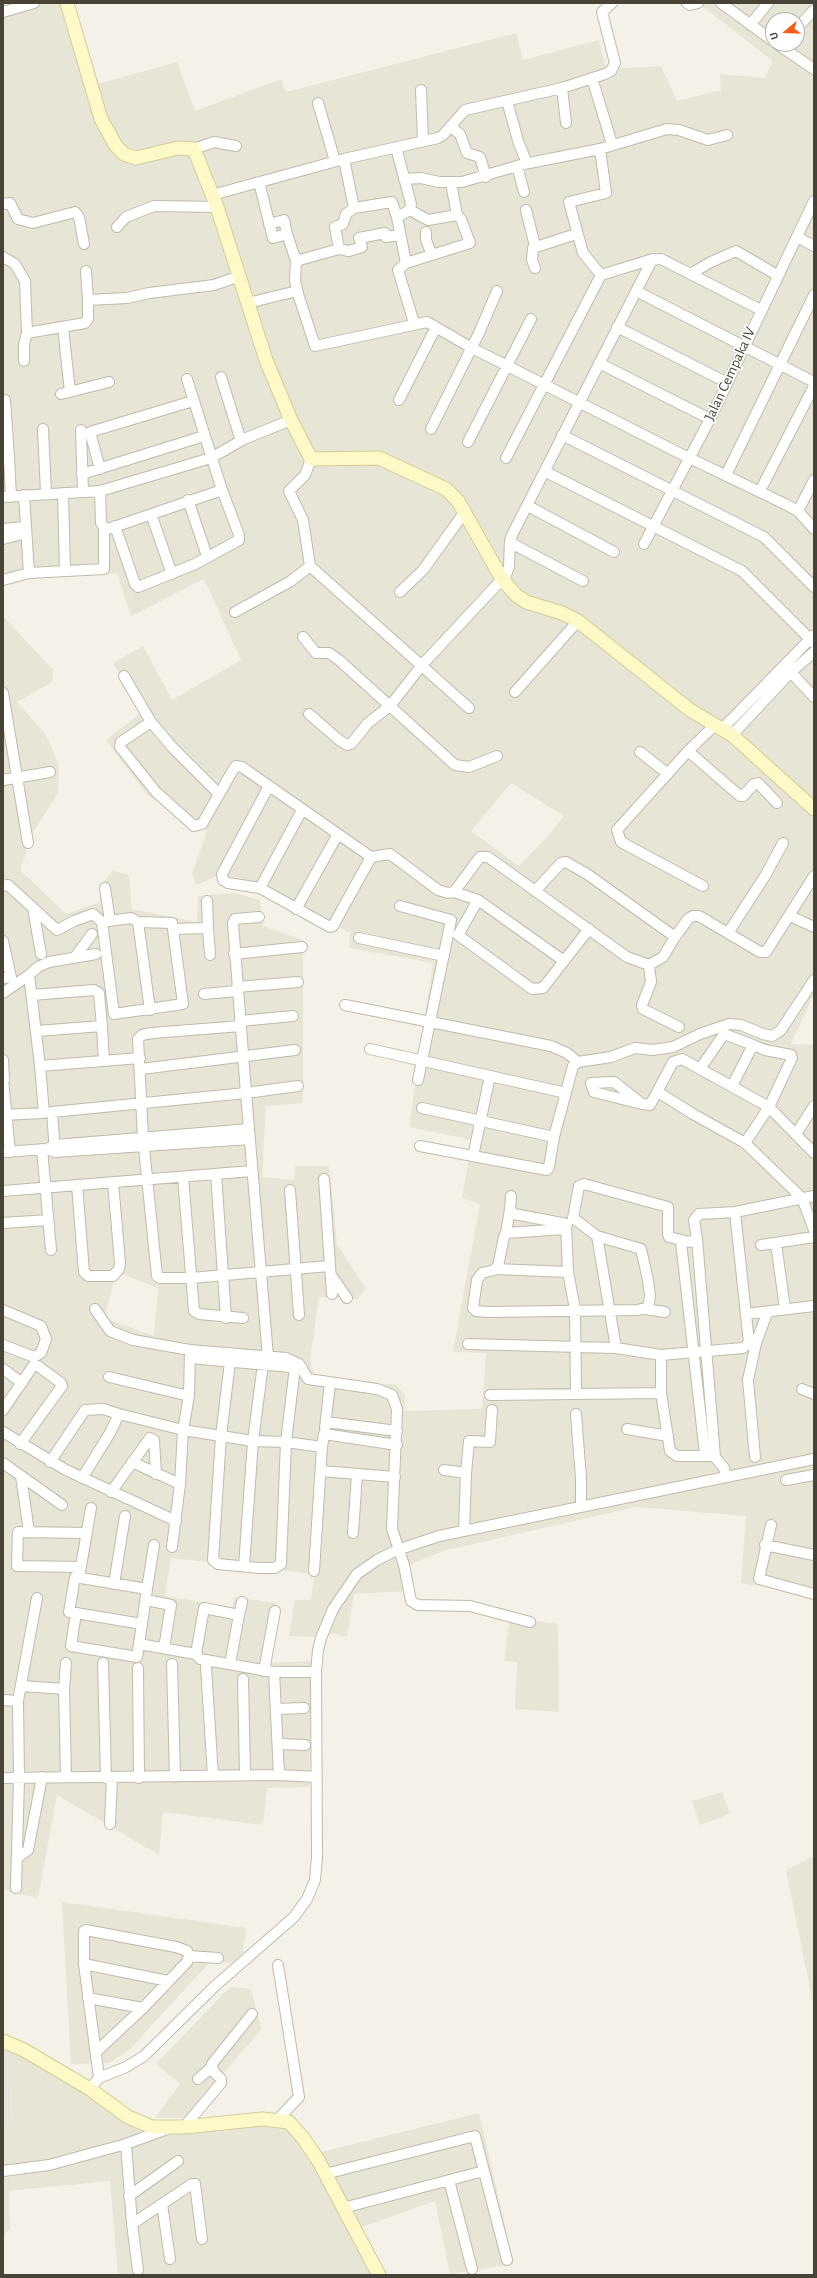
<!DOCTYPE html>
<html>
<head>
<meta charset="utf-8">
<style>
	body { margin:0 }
	#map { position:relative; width:817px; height:2278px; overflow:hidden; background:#f4f2e8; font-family:"Alegreya Sans",sans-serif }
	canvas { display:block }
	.frame { position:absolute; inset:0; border:4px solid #474336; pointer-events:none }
	.north { position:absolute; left:765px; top:12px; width:40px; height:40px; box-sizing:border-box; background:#fff; border:1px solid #b5b4af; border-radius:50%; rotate:251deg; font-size:11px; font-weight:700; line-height:16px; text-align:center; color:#474336 }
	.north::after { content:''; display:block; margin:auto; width:14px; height:18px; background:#f85e1a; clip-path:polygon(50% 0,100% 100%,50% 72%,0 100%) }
</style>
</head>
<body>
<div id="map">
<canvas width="817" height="2278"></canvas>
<div class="frame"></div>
<div class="north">U</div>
</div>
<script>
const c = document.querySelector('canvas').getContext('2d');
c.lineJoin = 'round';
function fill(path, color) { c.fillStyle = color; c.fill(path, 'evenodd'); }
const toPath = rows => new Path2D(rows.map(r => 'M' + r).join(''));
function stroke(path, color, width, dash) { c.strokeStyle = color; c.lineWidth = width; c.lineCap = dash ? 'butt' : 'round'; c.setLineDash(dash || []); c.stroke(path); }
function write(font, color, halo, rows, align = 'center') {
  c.font = font + ' "Alegreya Sans",sans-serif'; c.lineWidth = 3.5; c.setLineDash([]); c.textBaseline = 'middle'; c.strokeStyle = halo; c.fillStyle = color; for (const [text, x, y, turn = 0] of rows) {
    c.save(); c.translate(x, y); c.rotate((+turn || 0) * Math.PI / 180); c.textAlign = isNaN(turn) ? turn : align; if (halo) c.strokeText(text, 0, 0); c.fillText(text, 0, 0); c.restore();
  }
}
fill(toPath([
	[3,3,69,3,94,85,177,62,195,111,281,79,286,92,516,33,523,60,599,40,606,69,661,66,677,101,721,90,720,74,765,78,773,61,698,3,814,3,814,994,791,1044,814,1045,814,1595,741,1583,746,1516,636,1507,443,1551,407,1566,408,1591,354,1594,347,1637,334,1634,313,1637,289,1636,295,1600,311,1600,314,1574,171,1558,165,1596,232,1607,235,1597,276,1603,267,1663,312,1661,309,1787,267,1788,263,1825,163,1812,159,1855,57,1795,38,1898,3,1890,3,616,53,670,52,682,17,702,46,735,59,765,58,793,34,831,20,870,66,914,100,902,100,886,113,871,129,875,132,909,197,922,198,896,235,893,260,900,263,926,303,940,303,1103,266,1106,262,1177,294,1180,295,1166,329,1166,337,1244,365,1288,358,1299,319,1297,310,1360,315,1377,396,1385,405,1395,404,1411,482,1409,486,1353,453,1352,480,1204,462,1198,472,1140,409,1127,433,963,349,948,350,933,264,887,237,877,217,876,197,885,192,874,207,831,148,796,106,740,142,712,113,663,143,646,172,700,241,660,204,579,131,616,117,573,13,578,3,582],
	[773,20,797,20,797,44,773,44],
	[511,783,564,816,548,836,519,866,471,831],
	[117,1272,158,1288,154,1336,104,1318],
	[510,1617,558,1624,559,1712,515,1709,517,1662,504,1661],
	[722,1792,730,1814,700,1825,692,1801],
	[814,1856,814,1999,812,1999,786,1870],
	[62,1902,246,1928,243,1953,231,1963,211,1961,128,2051,109,2063,71,2064],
	[230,1987,251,1989,261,2030,185,2118,155,2118,180,2084,156,2064],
	[9,2039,103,2099,126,2124,155,2133,277,2120,286,2124,325,2182,371,2275,118,2275,110,2181,9,2191,10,2230,3,2234,3,2127,11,2126],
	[479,2113,514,2264,450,2274,435,2201,359,2228,321,2152]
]), '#e7e5d6');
fill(toPath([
	[3,2038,9,2039,11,2127,3,2127]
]), '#e6e3dc');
const street = toPath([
	[687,3,690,5,698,3],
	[721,3,773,41],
	[3,12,34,3],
	[750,25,768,3],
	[797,28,814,10],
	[777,44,814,69],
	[592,78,612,144],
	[562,88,566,123],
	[421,90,423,141],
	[507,101,519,144,527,163],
	[318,103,335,161],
	[451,127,460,134,467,153,480,157,486,177],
	[396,147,411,204,410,210,397,217,406,263,398,270,414,323],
	[194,149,214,142,236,146],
	[600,149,667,129,679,130,708,140,727,135],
	[344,159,354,208,392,202,397,217],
	[517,166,524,192],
	[404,179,421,178,439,182,462,182,524,164,600,149,606,193,569,202,583,253,601,275,653,259],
	[259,182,273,238,287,234,296,261,295,281,299,297,315,346,427,322,470,347,681,454,785,504,798,511,814,529],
	[451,183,457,215],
	[212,195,344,159,438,138,443,135,465,110,562,88,605,74,611,71,615,63,602,12,612,3],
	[3,204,10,203,18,219,33,223,75,212,79,217,84,244],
	[526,210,535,246],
	[269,224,284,220,287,234],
	[117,227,126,217,154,206,217,207],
	[426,232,426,240,432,255],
	[797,237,814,246],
	[339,249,335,227,343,224,346,214,354,208],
	[3,257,15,264,25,281,27,333,24,344,24,361],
	[296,261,339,249,349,251,362,247,359,238,385,233,386,237,400,235],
	[406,263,470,243,461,219,457,215,428,220,410,210],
	[535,268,532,260,533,248,576,234],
	[86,271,88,300],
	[692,273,711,262,736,251,777,275],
	[636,291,814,382],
	[248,303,297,291],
	[63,327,70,392],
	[617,327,726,382],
	[27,333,85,323,88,319,88,300,127,298,149,293,214,285,240,276],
	[599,363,710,419],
	[221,377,241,441],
	[61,394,109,382],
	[5,400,9,458],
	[399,400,435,329],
	[43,429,46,493],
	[431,429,479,333,497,291],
	[81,430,83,492],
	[562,435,764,537,814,587],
	[468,442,531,319],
	[3,458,9,458,11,497],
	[506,458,601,275],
	[100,469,90,432,193,401],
	[546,472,742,571,814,643],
	[82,474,204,436],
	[726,475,814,295],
	[100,491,211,458,244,439,291,420],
	[760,491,814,386],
	[63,493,65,571],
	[24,495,29,573],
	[3,497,100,491,101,523,104,527,108,529,222,490,187,379],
	[188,500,207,556],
	[528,506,614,552],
	[798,511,814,480],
	[151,514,172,574],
	[115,526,135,584,138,587,195,564,239,540,239,535,222,490],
	[3,529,26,527],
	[3,539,26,533],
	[511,543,583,581],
	[644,544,710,419,814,201],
	[310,566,469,708],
	[3,580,29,573,104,569,104,527],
	[400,592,423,570,464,513],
	[235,612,291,581,310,566,303,520,289,491,305,475,311,459],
	[303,637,316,653,329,653,339,660,455,765,469,767,497,756],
	[787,668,814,697],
	[124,676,151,722,121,742,120,747,156,792,194,826,202,824,233,770,236,766,242,767,371,857,390,854,438,890,448,893,454,892,478,900,564,961,543,988,532,989,458,935,478,900],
	[515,692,578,621],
	[3,693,28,843],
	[309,714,339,740,347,745,351,744,368,723,390,706,422,665,506,575,509,567,510,540,513,533,652,260,661,259,761,310],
	[151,722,172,747,219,794],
	[723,728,814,635],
	[732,735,791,672,814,652],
	[688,751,740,796,743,796,754,784,758,783,777,803],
	[640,752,668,774],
	[3,780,50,772],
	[302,810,260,888,330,927,333,926,371,857],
	[3,886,8,885,57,930,74,921,93,914,102,922,131,918,138,922,172,923,173,929,208,928,210,955],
	[703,886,621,842,617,830,688,751,716,724],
	[105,888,110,921],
	[260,888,228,883,223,880,222,874,269,786],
	[535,891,561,863,566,862,587,874,675,937],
	[454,892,480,857,488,857,627,957,649,965,663,957,675,937,688,919,693,916,699,916,760,952,766,952,814,876],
	[207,901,208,928],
	[400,906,451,920,418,1080],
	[33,908,41,954],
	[296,909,338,834],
	[790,916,814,927],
	[102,922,114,1014,183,1004,173,929],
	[138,922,150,1010],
	[728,933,765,876,783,843],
	[359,938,444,956],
	[3,941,11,977,3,978],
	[96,954,49,962,38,967,29,975,40,1066,140,1058],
	[234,954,302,947],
	[75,957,92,934],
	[564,961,589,929],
	[649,965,651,982,642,1005,643,1009,679,1027],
	[237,987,298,982],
	[3,993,29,975],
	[204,994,237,991],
	[32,995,94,990,99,993,102,1026,37,1031],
	[345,1005,551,1046,567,1053,578,1062],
	[240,1021,293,1016],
	[102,1026,104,1061],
	[241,1026,152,1033,142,1035,138,1039,143,1138,157,1276,160,1278,191,1278,329,1266],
	[370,1049,490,1076],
	[3,1060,4,1080],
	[141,1069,295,1050],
	[700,1069,724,1034,753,1045,732,1086],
	[3,1080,10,1152],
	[658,1092,693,1114,745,1143,802,1198,814,1230],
	[642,1104,614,1082,591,1083,594,1092,642,1104,650,1105,673,1062,682,1059,769,1107,814,1153],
	[422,1108,554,1137],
	[3,1115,44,1113,40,1066],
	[796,1134,814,1106],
	[745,1143,769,1107,792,1058,791,1055,765,1050,753,1045],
	[420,1146,547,1170,549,1167,554,1137,573,1066,578,1062,611,1057,635,1048,653,1050,673,1047,700,1034,729,1024,741,1025,763,1034,772,1036,781,1030,814,980],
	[49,1148,55,1145,249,1129],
	[42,1149,51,1250],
	[3,1152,47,1149,55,1152,250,1139],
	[55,1152,52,1112,246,1093,233,923,235,919,259,917],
	[473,1156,490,1076,566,1093],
	[216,1174,226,1318],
	[183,1177,194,1311,199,1314,243,1318],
	[324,1179,332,1294],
	[77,1185,84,1272,88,1276,113,1276,119,1269,120,1263,113,1182],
	[290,1190,299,1315],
	[3,1191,252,1171],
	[511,1196,510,1209,514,1214,567,1224],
	[3,1223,48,1220],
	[566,1224,568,1272,575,1309,576,1393],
	[565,1229,506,1233,504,1237,498,1266,494,1270,482,1273,477,1280,473,1308,476,1311,487,1312,638,1310,648,1307,650,1296,648,1280,641,1249,597,1236],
	[506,1233,510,1209],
	[681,1242,705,1454],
	[776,1243,785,1309],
	[761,1245,814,1237],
	[496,1269,568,1272],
	[331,1275,347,1298],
	[95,1309,110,1331,133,1340,190,1350,286,1358,299,1364,308,1379,377,1389,392,1395,397,1409,392,1529,404,1565,411,1601,418,1605,470,1606,530,1622],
	[644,1309,665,1312],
	[3,1310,41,1326,46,1339,41,1353,34,1357,3,1345],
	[746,1314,814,1306],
	[468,1344,616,1348,661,1355],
	[616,1348,597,1236,573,1218,579,1186,584,1184,668,1207,668,1234,669,1237,689,1242,697,1239],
	[268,1357,246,1093,298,1086],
	[190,1358,302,1368],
	[230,1362,221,1436,213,1560,218,1564,259,1568,275,1568,281,1564,286,1442,295,1367],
	[3,1369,22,1383],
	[109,1377,189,1396],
	[802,1389,814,1394],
	[661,1393,670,1451,677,1456,714,1456,724,1468,726,1477],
	[490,1395,661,1393,661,1355,743,1348,749,1343,735,1212],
	[3,1410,33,1366,38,1366,61,1383,62,1386,20,1444],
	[119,1414,183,1430,253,1441,286,1442,322,1447,324,1434,397,1445],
	[576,1414,581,1478,581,1506],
	[326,1422,397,1431],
	[325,1428,330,1383],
	[627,1429,668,1436],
	[3,1432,66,1470,176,1521],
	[715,1457,697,1239,694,1220,699,1214,735,1212,814,1196],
	[755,1457,748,1380,756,1343,768,1311],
	[50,1462,85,1410,103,1409,119,1414,110,1433,82,1478],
	[132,1462,180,1484],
	[3,1463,62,1505],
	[444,1470,466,1473,464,1531],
	[321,1471,395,1477],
	[466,1473,469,1441,490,1442,492,1410],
	[21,1476,29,1532],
	[786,1480,814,1475],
	[111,1492,150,1438,154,1440,156,1474],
	[771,1525,759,1579,814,1594],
	[353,1533,357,1474],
	[765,1545,814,1555],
	[172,1547,180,1484,183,1430,189,1396,190,1350],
	[244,1566,253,1441,263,1364],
	[81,1567,17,1566,18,1532,87,1533],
	[314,1571,322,1447],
	[80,1572,91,1508],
	[114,1584,125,1516],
	[146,1600,171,1605,164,1648],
	[76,1613,69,1612,75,1577,147,1589],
	[239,1615,242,1602],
	[142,1624,76,1613,71,1646,137,1657,139,1644,142,1624,147,1589,154,1545],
	[139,1644,196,1654,200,1659,274,1672],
	[196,1654,204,1608,239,1615,230,1664],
	[66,1663,64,1689,66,1777],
	[103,1663,106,1778],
	[172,1664,175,1777],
	[206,1667,213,1776],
	[138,1668,139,1778],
	[264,1671,275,1611],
	[243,1679,245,1775],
	[21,1686,64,1689],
	[3,1700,18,1701,19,1778,16,1888],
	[18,1701,37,1598],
	[276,1709,304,1708],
	[278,1744,305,1745],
	[279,1775,274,1672,316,1672],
	[3,1778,279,1775,316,1777],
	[110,1824,112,1778],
	[17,1858,28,1850,42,1777],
	[189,1956,218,1958],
	[84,1964,168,1981],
	[278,1965,299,2097,278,2119],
	[88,1998,143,2008],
	[97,2051,143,2008,187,1962,189,1956,187,1951,176,1947,86,1930,84,1931,84,1964,99,2078],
	[198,2079,212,2067],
	[90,2089,99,2078,126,2067,144,2056,215,1986,294,1917,307,1899,315,1880,317,1857,316,1672,318,1650,321,1638,333,1609,357,1574,377,1560,397,1550,439,1536,814,1459],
	[184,2127,221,2083,221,2079,213,2071,212,2064,252,2014],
	[3,2171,49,2165,126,2144],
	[325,2174,475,2136,484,2171],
	[449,2180,472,2269],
	[129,2196,178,2161],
	[162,2204,170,2259],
	[343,2208,484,2171,507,2260],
	[132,2224,192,2184,195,2184,202,2239],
	[138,2270,132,2224,126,2144,167,2129]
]);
const secondary = toPath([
	[67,3,101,119,116,146,124,154,136,158,178,148,194,149,217,207,266,360,291,420,311,459,379,458,446,489,458,501,502,579,516,595,526,602,562,613,578,621,690,710,732,735,814,809],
	[3,2041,24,2050,90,2089,128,2117,152,2127,184,2127,262,2119,289,2122,303,2138,318,2160,379,2275]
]);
stroke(street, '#bfbbaa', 12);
stroke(secondary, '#d3cd98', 15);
stroke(street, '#fff', 10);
stroke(secondary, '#fef9c7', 13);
write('15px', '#474336', '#fff', [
	["Jalan Cempaka IV",730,374,-65]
]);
</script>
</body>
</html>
